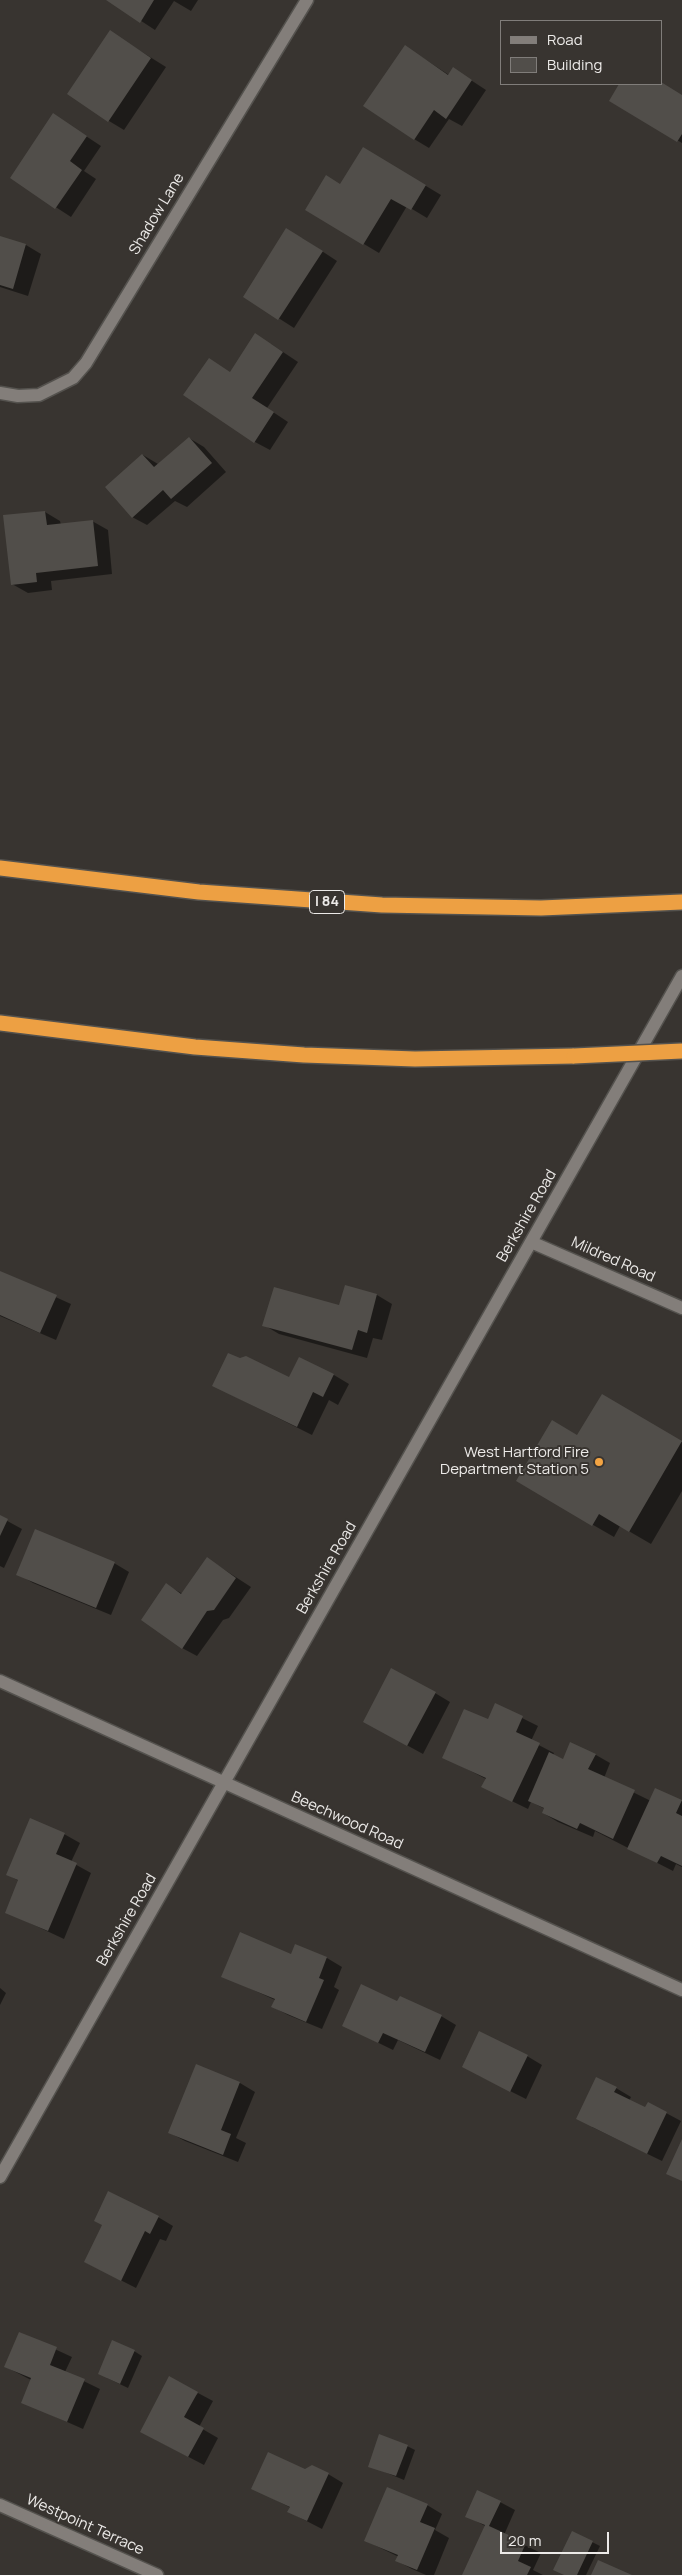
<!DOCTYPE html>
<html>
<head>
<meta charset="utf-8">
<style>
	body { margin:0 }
	#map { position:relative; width:682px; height:2575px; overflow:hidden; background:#383430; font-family:Manrope,sans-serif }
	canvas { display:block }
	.legend { position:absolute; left:500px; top:20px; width:162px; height:65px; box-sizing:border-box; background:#383430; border:1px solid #807d7a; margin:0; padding:6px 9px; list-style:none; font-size:15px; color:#eceae8 }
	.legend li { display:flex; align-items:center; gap:10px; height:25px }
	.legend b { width:25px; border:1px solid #807d7a }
	.scale { position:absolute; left:500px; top:2532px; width:109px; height:22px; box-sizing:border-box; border:2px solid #eceae8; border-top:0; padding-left:6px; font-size:15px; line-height:18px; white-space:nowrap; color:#eceae8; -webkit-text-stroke:4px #383430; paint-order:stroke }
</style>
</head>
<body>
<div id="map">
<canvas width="682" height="2575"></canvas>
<ul class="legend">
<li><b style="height:6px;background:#837e7a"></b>Road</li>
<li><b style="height:14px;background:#514e4a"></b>Building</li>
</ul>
<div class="scale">20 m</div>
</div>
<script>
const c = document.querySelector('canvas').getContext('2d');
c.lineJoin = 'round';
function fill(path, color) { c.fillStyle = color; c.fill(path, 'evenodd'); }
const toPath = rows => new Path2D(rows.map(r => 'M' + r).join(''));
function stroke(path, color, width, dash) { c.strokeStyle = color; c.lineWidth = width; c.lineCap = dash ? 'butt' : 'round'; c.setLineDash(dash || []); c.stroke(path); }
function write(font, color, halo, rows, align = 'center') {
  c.font = font + ' Manrope,sans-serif'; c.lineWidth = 4; c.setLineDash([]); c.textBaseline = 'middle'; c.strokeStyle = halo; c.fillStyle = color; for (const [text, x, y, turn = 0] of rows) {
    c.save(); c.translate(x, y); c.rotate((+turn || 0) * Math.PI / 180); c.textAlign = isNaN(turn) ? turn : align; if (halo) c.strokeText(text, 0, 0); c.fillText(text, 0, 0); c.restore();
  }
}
fill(toPath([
	[109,0,198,0,191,11,174,1,155,30],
	[110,32,166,67,124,130,109,121],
	[420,56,449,75,454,69,486,90,462,126,449,119,429,148,414,139],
	[621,84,661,84,682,96,682,143,610,101],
	[54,115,101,146,84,171,96,179,71,217,11,178],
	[378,157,441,195,427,218,407,206,379,253,307,210],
	[0,237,26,245,41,254,28,296,0,287],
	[302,238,337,261,294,328,244,296],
	[271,344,298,362,267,408,288,422,270,450,255,442,231,373],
	[189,438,204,447,226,472,187,507,175,501,147,525,132,517,143,455,158,464],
	[45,512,60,521,61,525,92,521,108,530,112,574,51,581,52,590,28,593,12,584],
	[0,1272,71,1304,56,1340,0,1316],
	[346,1286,377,1295,392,1304,382,1340,373,1338,367,1358,279,1334,264,1325,340,1307],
	[334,1375,349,1384,338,1405,329,1400,312,1435,214,1386],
	[602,1395,682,1442,682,1491,651,1544,620,1526,614,1537,517,1481,578,1437],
	[0,1517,22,1529,4,1568,0,1566],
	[208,1559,251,1587,229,1618,223,1620,197,1656,182,1648,166,1585,183,1594],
	[114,1563,129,1572,111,1615,33,1583,18,1574],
	[435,1693,450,1702,423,1754,379,1730],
	[496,1705,538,1726,531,1741,554,1753,553,1755,564,1760,596,1755,610,1763,604,1778,651,1801,656,1790,682,1801,682,1867,676,1864,673,1871,595,1831,593,1837,558,1822,543,1813,545,1809,531,1802,528,1809,483,1787,486,1779,444,1757,489,1721],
	[64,1834,80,1843,71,1862,91,1873,64,1939,6,1912,19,1881,8,1875],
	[291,1956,327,1958,342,1967,334,1987,339,1990,322,2029,288,2015,273,2007,275,2000,223,1976],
	[0,1988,6,1993,0,2005],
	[398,2003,441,2016,456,2025,440,2060,398,2040,393,2050,344,2026],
	[527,2056,542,2065,526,2099,478,2075],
	[196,2066,240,2083,255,2092,236,2138,246,2143,238,2162,185,2141,170,2133],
	[616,2088,631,2097,629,2101,646,2109,666,2113,681,2121,662,2161,592,2127],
	[158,2217,173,2226,166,2241,160,2239,136,2288,85,2262],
	[20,2333,72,2357,65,2372,100,2389,83,2429,22,2402,31,2380,6,2367],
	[134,2351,142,2356,128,2388,107,2378],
	[198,2393,213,2401,199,2427,218,2438,204,2465,156,2440],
	[407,2446,415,2450,404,2480,370,2466],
	[305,2470,328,2474,343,2483,322,2529,289,2512,291,2508,253,2488],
	[500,2502,515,2510,504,2535,541,2553,533,2570,543,2575,464,2575,485,2526,467,2516],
	[427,2505,442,2514,435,2530,449,2538,434,2575,426,2575,412,2569,397,2561,399,2557,366,2541],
	[592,2542,600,2546,586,2575,565,2575]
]), '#0007');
fill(toPath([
	[106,0,154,0,140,23],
	[110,30,151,58,108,122,67,94],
	[405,45,448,75,453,67,472,80,446,119,434,110,414,140,363,106],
	[661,82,682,95,682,134,677,142,609,101,619,84],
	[53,113,87,136,70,161,82,170,55,209,10,178],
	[363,147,426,185,411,210,391,199,363,245,305,210,326,175,340,184],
	[286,228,323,251,278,320,243,297],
	[0,236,26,244,13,289,0,285],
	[255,333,283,352,252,398,274,412,254,443,183,395,209,358,230,372],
	[189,437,212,463,171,499,163,490,132,518,105,487,142,454,154,467],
	[45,511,47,525,93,520,98,566,36,573,37,582,11,585,3,515],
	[0,1271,57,1295,40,1333,0,1315],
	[345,1285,377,1294,367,1333,358,1330,352,1350,262,1326,274,1287,339,1305],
	[228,1353,240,1358,246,1356,289,1377,299,1357,334,1374,323,1397,313,1392,297,1427,212,1386],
	[602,1394,682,1441,629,1532,599,1514,592,1526,516,1481,552,1420,577,1435],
	[0,1515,8,1519,0,1536],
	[35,1529,115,1562,96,1608,16,1575],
	[207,1557,236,1578,214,1610,207,1611,182,1649,141,1620,166,1583,181,1594],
	[391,1668,436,1692,407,1746,363,1722],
	[495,1703,523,1716,516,1732,540,1743,512,1802,481,1787,486,1778,442,1758,464,1709,488,1719],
	[570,1742,596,1754,588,1769,635,1790,613,1839,580,1823,577,1829,542,1813,544,1808,528,1801,549,1752,563,1759],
	[655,1788,682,1800,676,1813,682,1816,682,1866,661,1856,657,1863,627,1849],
	[30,1818,65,1833,56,1854,77,1863,48,1931,5,1913,18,1880,6,1875],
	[240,1932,291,1954,295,1944,327,1957,319,1978,324,1980,306,2022,271,2007,275,1999,221,1977],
	[361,1984,397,2001,400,1996,442,2015,425,2052,383,2033,378,2043,342,2026],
	[479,2031,528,2055,510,2092,462,2067],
	[196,2064,240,2082,221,2130,231,2134,223,2155,168,2133],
	[596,2077,617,2087,614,2092,645,2107,648,2102,667,2112,647,2154,576,2119],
	[682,2139,682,2181,666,2174],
	[108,2191,159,2216,150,2234,145,2231,121,2281,84,2262,102,2225,94,2221],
	[19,2332,57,2347,50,2365,85,2379,67,2422,21,2403,31,2378,4,2367],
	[112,2340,135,2350,120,2384,98,2374],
	[169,2376,198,2392,184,2417,204,2428,188,2457,140,2432],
	[379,2434,408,2445,396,2476,368,2467],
	[268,2452,305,2469,312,2465,329,2473,307,2521,287,2512,290,2507,251,2489],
	[387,2487,428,2504,420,2522,435,2528,417,2570,395,2561,398,2555,364,2541],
	[477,2490,501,2501,489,2526,526,2543,518,2561,531,2567,527,2575,462,2575,485,2525,465,2517],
	[572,2531,593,2541,577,2575,564,2575,553,2570],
	[598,2560,632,2575,591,2575]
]), '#514e4a');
const street = toPath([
	[0,393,18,396,39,395,73,378,86,363,307,0],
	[531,1242,682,1308],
	[0,1681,682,1990],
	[0,2177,682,976],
	[0,2505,157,2575]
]);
const highway = toPath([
	[0,868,199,892,382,905,541,908,682,902],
	[0,1023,195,1047,304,1055,415,1059,574,1056]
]);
stroke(street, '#54524e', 15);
stroke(highway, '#54524e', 18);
stroke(street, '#837e7a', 12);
stroke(highway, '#eda043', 15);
const highwayBridge = toPath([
	[574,1056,682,1051]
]);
stroke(highwayBridge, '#54524e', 18, []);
stroke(highwayBridge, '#eda043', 15);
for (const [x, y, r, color] of [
	[599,1462,5,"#f3a443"]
]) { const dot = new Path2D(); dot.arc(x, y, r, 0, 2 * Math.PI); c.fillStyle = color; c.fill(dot); stroke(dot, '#383430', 2); }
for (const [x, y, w] of [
	[327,902,35]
]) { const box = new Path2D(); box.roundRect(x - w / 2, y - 11.5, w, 23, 4); c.fillStyle = '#383430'; c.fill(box); stroke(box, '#eceae8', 1); }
write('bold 14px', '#eceae8', null, [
	["I 84",327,902]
]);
write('15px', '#eceae8', '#383430', [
	["Shadow Lane",157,214,-59],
	["Berkshire Road",527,1216,-60],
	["Mildred Road",613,1260,24],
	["Berkshire Road",327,1568,-60],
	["Beechwood Road",347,1821,24],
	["Berkshire Road",127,1920,-60],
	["Westpoint Terrace",85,2525,24]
]);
write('15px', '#eceae8', '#383430', [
	["West Hartford Fire",589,1453],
	["Department Station 5",589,1470]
], 'right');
</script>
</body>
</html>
